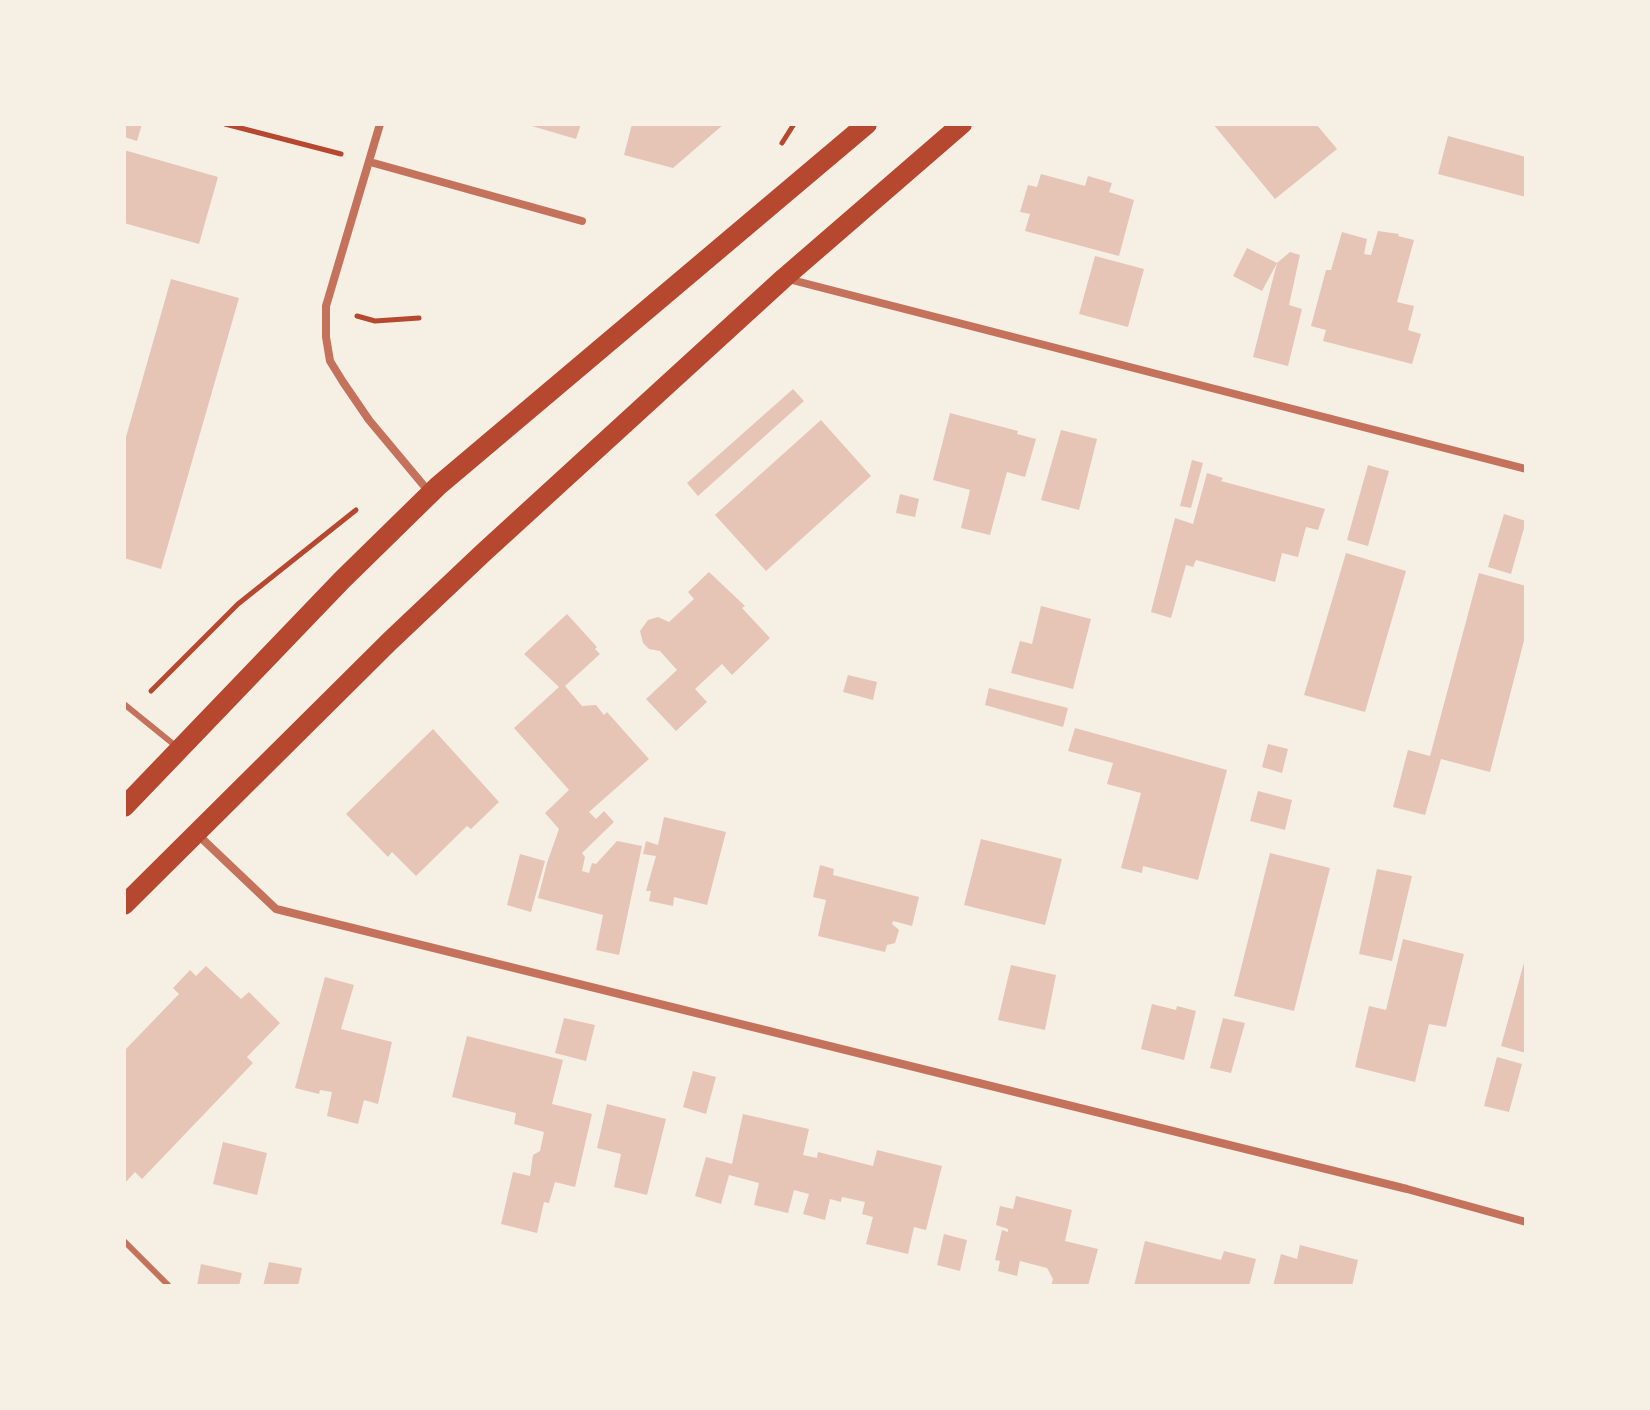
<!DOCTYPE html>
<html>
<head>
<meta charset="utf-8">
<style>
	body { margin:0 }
	#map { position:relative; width:1650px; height:1410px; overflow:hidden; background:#f6efe4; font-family:"DejaVu Sans",sans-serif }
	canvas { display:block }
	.frame { position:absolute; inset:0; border:126px solid #f6efe4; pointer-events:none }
</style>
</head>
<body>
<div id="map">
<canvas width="1650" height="1410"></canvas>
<div class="frame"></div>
</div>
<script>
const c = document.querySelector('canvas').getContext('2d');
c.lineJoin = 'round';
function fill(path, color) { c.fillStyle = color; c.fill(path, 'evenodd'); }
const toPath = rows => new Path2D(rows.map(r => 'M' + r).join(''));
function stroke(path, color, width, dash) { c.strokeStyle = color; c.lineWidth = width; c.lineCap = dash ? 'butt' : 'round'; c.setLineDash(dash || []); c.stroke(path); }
fill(toPath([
	[124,124,142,124,137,141,124,137],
	[525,124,581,124,576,139],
	[632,124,724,124,673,168,624,155],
	[1213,124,1316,124,1337,149,1275,199],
	[1448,136,1526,157,1526,197,1438,174],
	[124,150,218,177,199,244,124,223],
	[1041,174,1085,186,1088,176,1112,183,1109,192,1134,200,1119,256,1025,231,1030,214,1020,212,1028,185,1037,187],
	[1378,231,1399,234,1398,236,1414,240,1397,302,1414,306,1408,330,1421,334,1412,364,1323,341,1326,330,1311,326,1326,270,1331,270,1342,232,1367,239,1364,254,1371,255],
	[1247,248,1277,263,1290,252,1300,255,1289,305,1302,309,1288,366,1253,357,1277,263,1262,291,1233,276],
	[1095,256,1144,269,1128,327,1079,314],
	[171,279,239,298,161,569,124,558,124,444],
	[793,389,804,401,698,496,687,483],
	[950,413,1018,431,1017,434,1036,439,1025,477,1007,472,990,535,961,528,970,490,933,480],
	[821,420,871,476,766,571,715,515],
	[1061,430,1097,439,1079,510,1041,500],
	[1192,460,1203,463,1191,508,1180,506],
	[1368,465,1389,471,1368,546,1347,540],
	[1207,473,1223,478,1221,481,1325,509,1318,530,1306,527,1298,557,1282,553,1275,582,1196,560,1193,567,1186,565,1171,618,1151,612,1175,518,1193,524],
	[900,494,919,499,915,517,896,513],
	[1504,514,1526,521,1511,574,1488,567],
	[1346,553,1406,571,1365,712,1304,695],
	[709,572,745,606,742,608,770,638,732,675,722,664,695,689,707,702,676,731,646,699,677,670,660,651,649,649,643,643,640,631,648,620,658,617,669,622,694,599,688,592],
	[1479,573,1526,586,1526,633,1490,772,1441,759,1425,815,1393,807,1408,750,1430,756],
	[1041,606,1091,619,1073,689,1011,673,1020,641,1032,644],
	[567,614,597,647,595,649,600,654,565,686,582,706,596,705,604,715,607,712,649,759,589,812,596,819,604,811,614,822,582,853,585,857,582,871,589,873,592,863,596,864,617,841,642,846,619,955,596,950,603,915,538,898,547,863,559,829,545,813,569,790,514,728,559,687,524,654],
	[848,675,877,682,873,700,843,692],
	[989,688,1068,708,1063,727,985,705],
	[1075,728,1227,770,1198,880,1143,866,1142,873,1121,868,1141,793,1107,784,1113,763,1068,751],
	[433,729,499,802,471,829,467,826,416,876,392,852,388,857,346,814],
	[1268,744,1288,749,1282,773,1262,767],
	[1258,791,1292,800,1285,830,1250,821],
	[664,817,726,832,707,905,674,897,673,906,649,901,651,891,646,891,656,856,643,854,646,841,658,845],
	[981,839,1062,859,1045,925,964,905],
	[1270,853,1330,868,1294,1011,1234,996],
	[520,854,545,861,531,912,507,905],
	[820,865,834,869,833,875,919,897,912,926,893,921,892,924,899,930,895,943,887,945,885,952,818,936,826,900,813,897],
	[1377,869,1412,876,1392,961,1359,954],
	[1403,939,1464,954,1446,1027,1429,1024,1415,1082,1355,1067,1369,1006,1386,1010],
	[1525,959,1526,959,1526,1053,1501,1046],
	[1011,965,1056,975,1045,1030,998,1020],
	[206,966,241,999,249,992,280,1023,247,1057,253,1063,142,1179,135,1172,124,1184,124,1051,179,994,173,988,190,970,196,976],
	[325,977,354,985,341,1029,392,1042,378,1104,364,1100,358,1124,327,1116,332,1092,320,1090,319,1094,295,1088],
	[1152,1004,1176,1010,1177,1006,1196,1011,1184,1060,1141,1049],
	[564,1018,595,1025,586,1061,555,1053],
	[1223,1018,1245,1023,1231,1073,1210,1068],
	[467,1036,563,1060,552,1104,592,1114,575,1187,555,1182,549,1203,544,1202,537,1233,501,1224,513,1172,530,1176,533,1155,540,1151,544,1132,514,1124,516,1113,452,1097],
	[1497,1057,1522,1064,1509,1112,1484,1106],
	[693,1071,716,1077,706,1114,683,1107],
	[607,1104,666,1119,647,1195,614,1187,621,1154,597,1148],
	[743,1114,809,1129,803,1155,817,1158,818,1152,873,1166,877,1150,942,1166,926,1230,914,1227,908,1254,866,1244,873,1217,862,1214,865,1202,842,1197,841,1202,830,1199,825,1220,803,1214,809,1194,794,1190,788,1213,754,1205,759,1183,729,1175,721,1204,695,1196,706,1157,732,1164],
	[223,1142,267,1153,257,1195,213,1184],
	[1016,1196,1072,1210,1065,1241,1098,1249,1088,1286,1051,1286,1053,1279,1047,1268,1020,1261,1017,1276,998,1271,1000,1261,995,1260,1002,1230,1008,1232,1008,1229,996,1225,1000,1206,1013,1209],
	[944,1234,967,1240,960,1271,937,1265],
	[1145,1241,1221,1260,1224,1251,1256,1259,1249,1286,1134,1286],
	[1300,1245,1358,1260,1352,1286,1273,1286,1281,1254,1297,1259],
	[269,1262,302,1268,298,1286,263,1286],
	[201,1264,242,1273,239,1286,197,1286]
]), '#e6c5b7');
stroke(toPath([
	[225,124,341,154],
	[782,143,794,124],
	[357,316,375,321,419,318],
	[151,691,238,604,356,510]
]), '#b5482f', 5);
stroke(toPath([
	[124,704,177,747],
	[124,1241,169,1286]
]), '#c5725c', 6);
stroke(toPath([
	[380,124,326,306,326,337,330,361,343,382,369,420,430,493],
	[370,162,582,221],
	[788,279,1526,469],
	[196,833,276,909,1407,1189,1526,1222]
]), '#c5725c', 8);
stroke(toPath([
	[124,807,342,580,438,486,867,124],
	[124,905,390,641,483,553,784,278,962,124]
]), '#b5482f', 20);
</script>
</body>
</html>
